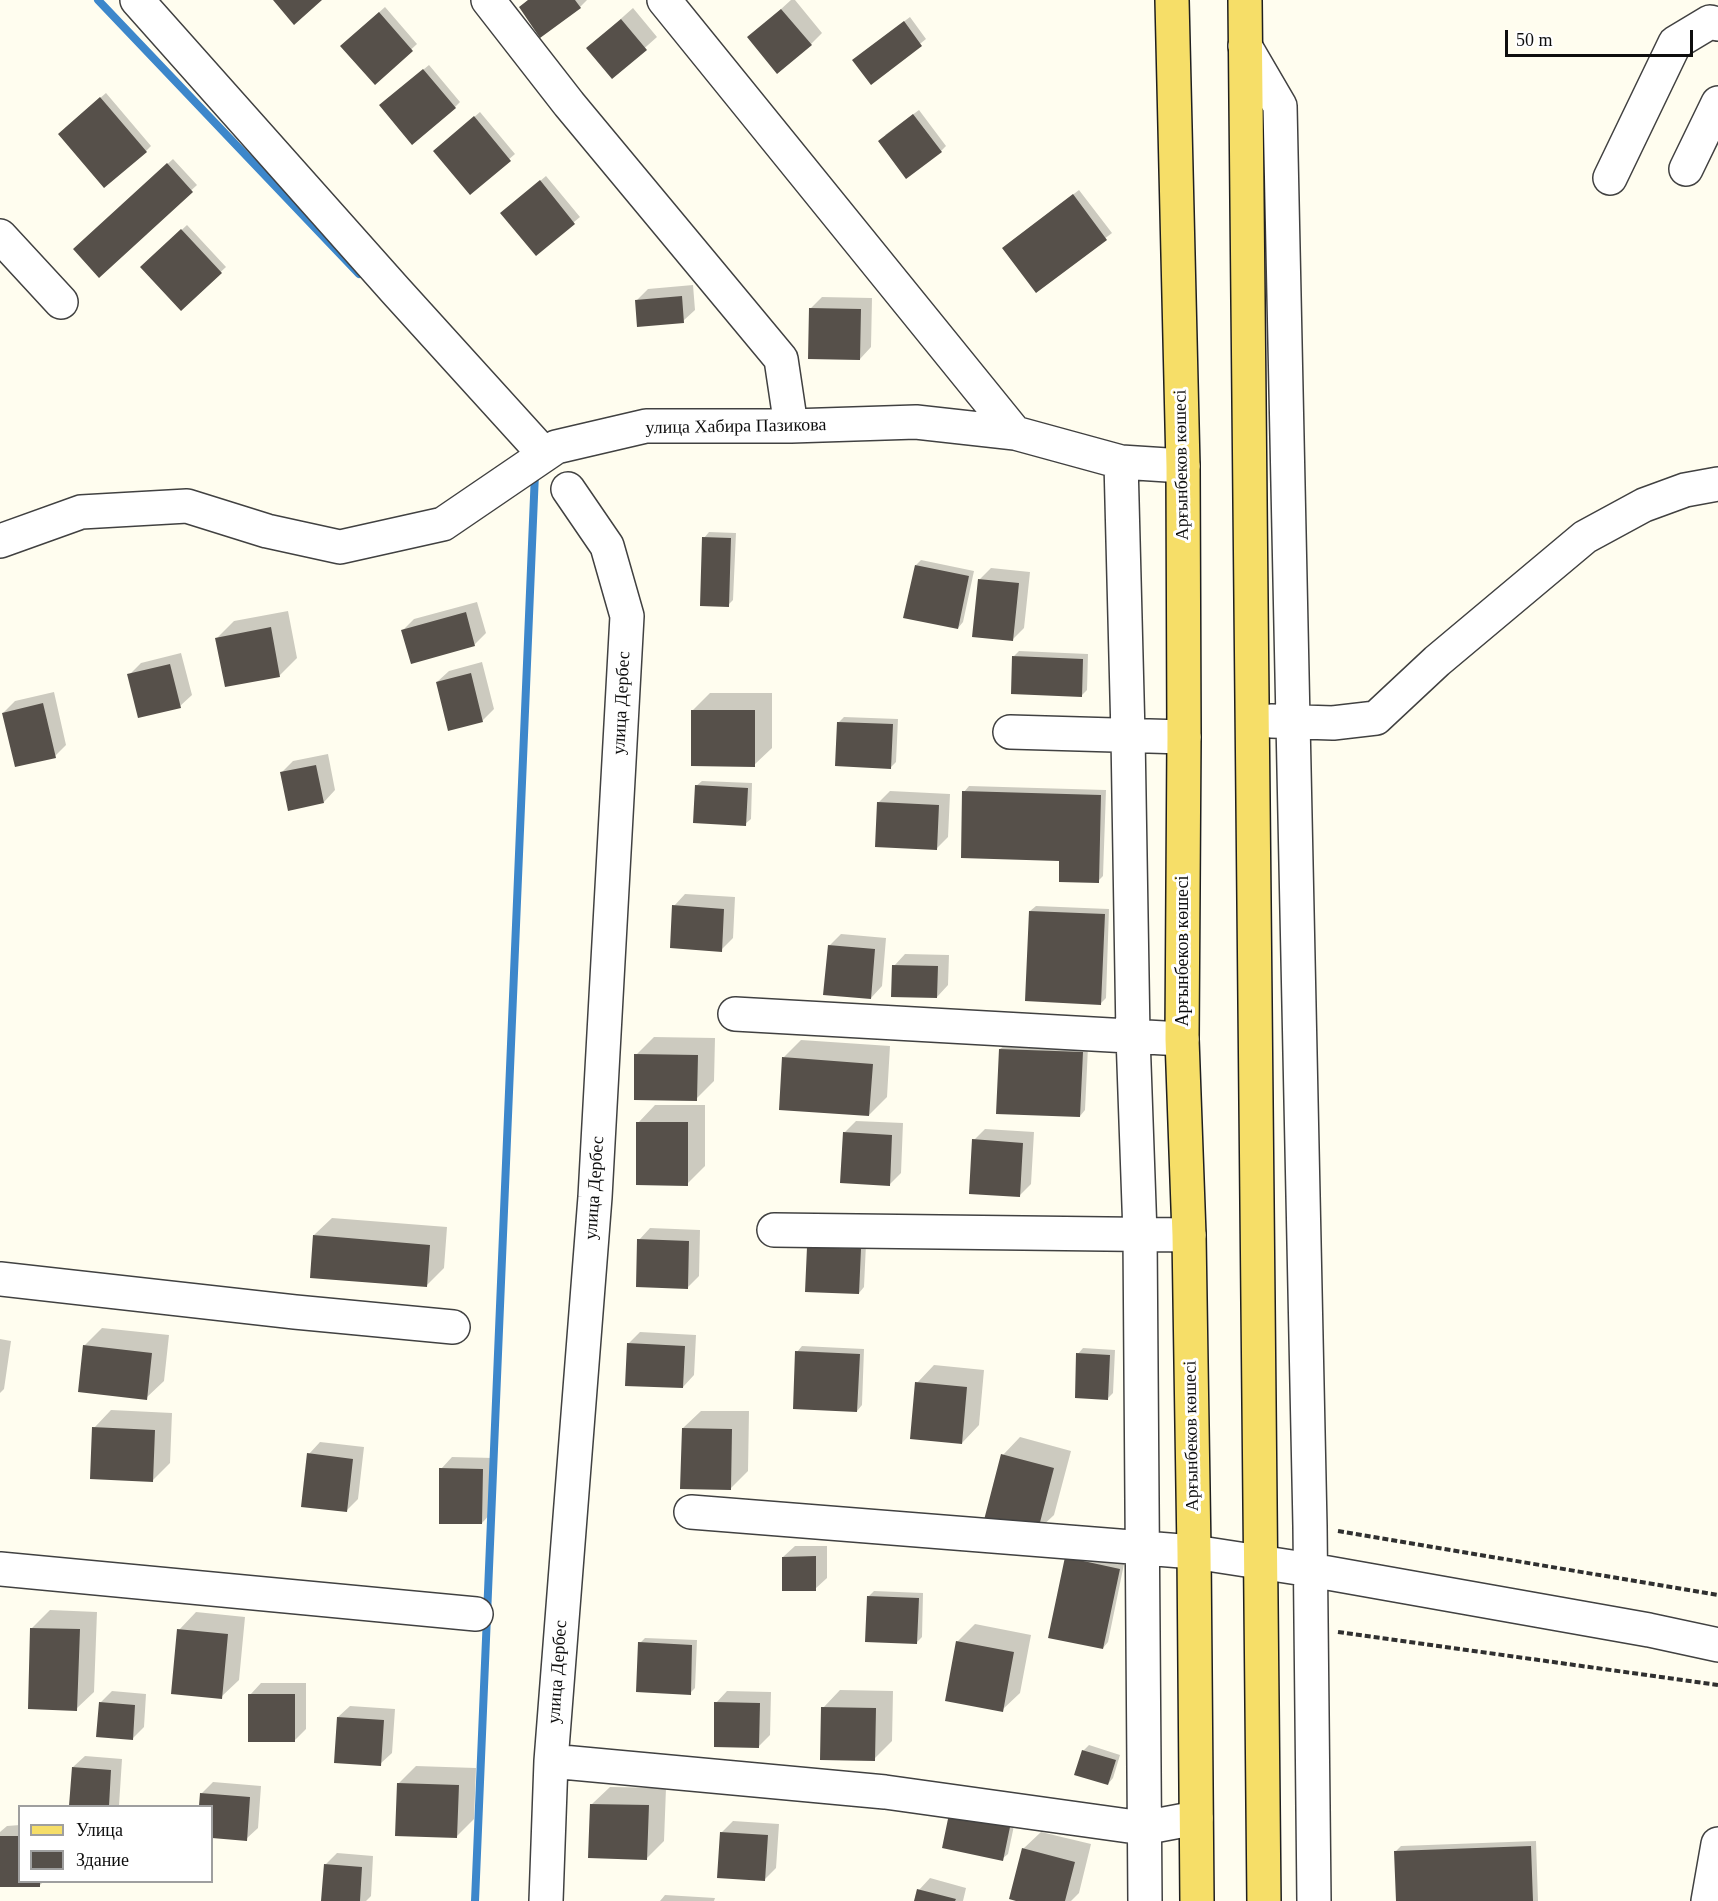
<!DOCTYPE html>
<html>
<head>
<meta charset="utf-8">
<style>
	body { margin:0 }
	#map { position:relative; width:1718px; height:1901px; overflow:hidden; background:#fffdef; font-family:"Times New Roman",serif }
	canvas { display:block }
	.legend { position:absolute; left:18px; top:1805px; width:195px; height:78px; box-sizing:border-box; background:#fff; border:2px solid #9f9f9f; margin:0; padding:8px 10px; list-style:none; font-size:18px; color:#0e0e0e }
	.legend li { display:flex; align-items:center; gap:12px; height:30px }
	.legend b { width:30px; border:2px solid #9f9f9f }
	.scale { position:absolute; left:1505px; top:30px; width:188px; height:27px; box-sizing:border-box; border:3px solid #0e0e0e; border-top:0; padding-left:8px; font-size:18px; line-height:21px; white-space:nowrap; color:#0e0e0e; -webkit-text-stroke:4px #fff; paint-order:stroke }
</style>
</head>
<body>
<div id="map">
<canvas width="1718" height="1901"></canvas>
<ul class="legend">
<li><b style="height:8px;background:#f6de68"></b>Улица</li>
<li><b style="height:16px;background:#56504a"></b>Здание</li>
</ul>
<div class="scale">50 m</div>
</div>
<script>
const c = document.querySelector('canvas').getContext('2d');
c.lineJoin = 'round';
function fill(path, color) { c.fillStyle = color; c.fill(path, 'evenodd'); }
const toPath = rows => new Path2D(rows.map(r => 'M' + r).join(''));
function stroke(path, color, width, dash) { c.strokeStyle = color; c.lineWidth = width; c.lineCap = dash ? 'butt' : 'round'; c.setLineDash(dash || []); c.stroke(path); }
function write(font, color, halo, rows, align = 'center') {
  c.font = font + ' "Times New Roman",serif'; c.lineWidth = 6; c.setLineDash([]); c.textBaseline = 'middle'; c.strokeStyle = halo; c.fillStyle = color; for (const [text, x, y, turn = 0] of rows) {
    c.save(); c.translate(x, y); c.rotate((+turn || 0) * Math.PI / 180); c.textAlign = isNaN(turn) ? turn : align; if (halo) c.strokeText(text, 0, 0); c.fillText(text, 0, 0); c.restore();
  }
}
fill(toPath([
	[528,0,587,0,580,7,521,7],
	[791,0,795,0,822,33,811,44,749,38],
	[385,7,417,44,375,83,348,40],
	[633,8,657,37,612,77,588,48],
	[910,17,926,39,871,83,859,55],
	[429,65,460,102,455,107,386,100],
	[106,93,151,146,146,151,65,128],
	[919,110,946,146,941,151,885,135],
	[480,112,515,154,470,193,440,146],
	[173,159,197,185,99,275,80,244],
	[546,176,580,217,536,254,508,208],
	[1079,190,1112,233,1036,291,1009,243],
	[187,225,226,267,181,309,142,267],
	[693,285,695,310,683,321,636,301,648,289],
	[822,297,872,298,871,347,860,359,810,309],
	[709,532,736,533,733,600,728,605,704,538],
	[921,560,974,571,963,622,958,628,916,565],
	[991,568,1030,572,1024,628,1012,640,979,580],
	[477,602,486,633,474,645,403,630,414,619],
	[288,611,297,658,279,676,217,638,234,621],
	[1019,651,1088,654,1087,690,1081,696,1014,656],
	[181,653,192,695,180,706,129,675,141,663],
	[482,662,494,709,482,721,437,682,449,671],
	[54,692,66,745,55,756,3,713,15,701],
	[710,693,772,693,772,748,754,765,692,711],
	[844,717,898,719,896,762,891,767,839,722],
	[328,754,335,790,324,802,282,772,293,761],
	[702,781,752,783,751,819,745,824,696,786],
	[969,786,1106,790,1103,876,1098,881,1061,859,964,792],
	[890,791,950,794,948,837,936,849,878,803],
	[685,894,735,897,733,938,721,950,674,906],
	[1036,906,1109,909,1106,998,1101,1003,1030,911],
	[841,934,886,938,882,986,871,998,829,946],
	[905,954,949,955,948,985,937,997,894,966],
	[654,1037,715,1038,714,1081,696,1099,636,1055],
	[801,1040,890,1046,887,1097,869,1115,784,1057],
	[1006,1044,1088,1047,1085,1110,1080,1116,1000,1049],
	[655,1105,705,1105,705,1166,687,1184,638,1123],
	[856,1121,903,1123,901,1173,889,1185,845,1132],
	[985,1129,1034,1132,1031,1184,1019,1196,974,1140],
	[332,1218,447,1227,444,1268,426,1286,314,1235],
	[650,1228,700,1230,699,1276,688,1287,639,1240],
	[814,1242,866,1244,864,1287,859,1293,808,1248],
	[102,1328,169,1335,164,1381,146,1398,84,1346],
	[640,1332,696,1335,694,1375,683,1387,628,1344],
	[0,1339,11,1341,4,1389,0,1393],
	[802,1346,864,1349,862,1405,857,1411,797,1352],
	[1083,1348,1115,1350,1113,1393,1108,1398,1078,1354],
	[934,1365,984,1370,979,1425,962,1443,917,1383],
	[111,1410,172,1413,170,1463,152,1481,94,1428],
	[701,1411,749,1411,748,1471,730,1489,683,1428],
	[1020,1437,1071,1451,1054,1515,1036,1532,1003,1455],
	[320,1442,364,1447,358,1499,347,1510,309,1454],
	[452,1457,494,1458,493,1511,482,1523,441,1469],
	[795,1546,827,1546,827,1578,815,1589,783,1557],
	[1071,1552,1124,1564,1108,1642,1103,1648],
	[874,1591,923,1593,922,1637,916,1643,869,1596],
	[50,1610,97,1612,94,1692,76,1709,32,1628],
	[196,1612,245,1617,239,1680,221,1697,179,1630],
	[975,1624,1031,1635,1020,1693,1002,1710,957,1642],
	[645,1638,697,1640,695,1688,690,1693,640,1643],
	[261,1683,306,1683,306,1729,294,1741,250,1695],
	[840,1690,893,1691,892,1741,874,1759,823,1708],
	[112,1691,146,1694,144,1727,132,1739,100,1703],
	[727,1691,771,1692,770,1735,758,1747,716,1703],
	[350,1706,395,1709,392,1753,380,1764,338,1717],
	[1089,1745,1120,1755,1113,1778,1108,1784,1083,1751],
	[85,1756,122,1759,119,1806,70,1806,73,1767],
	[416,1766,476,1768,474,1819,456,1837,398,1784],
	[213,1782,261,1786,258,1828,246,1839,212,1837,212,1806,200,1806,201,1794],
	[610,1787,666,1788,664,1841,647,1858,592,1804],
	[950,1814,1015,1821,1008,1854,1002,1859],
	[733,1821,779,1824,776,1868,764,1880,721,1833],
	[20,1825,20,1882,43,1882,39,1886,0,1886,0,1832,7,1826],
	[1041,1832,1091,1844,1079,1893,1071,1901,1022,1901,1023,1849],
	[1536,1841,1538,1901,1398,1901,1396,1851,1401,1846],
	[337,1853,373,1856,371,1896,366,1901,323,1901,325,1865],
	[930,1878,966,1888,963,1901,916,1901,919,1890],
	[665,1895,715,1898,714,1901,660,1901]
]), '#0003');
stroke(toPath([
	[98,0,359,274],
	[475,1901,535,473]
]), '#3d87cb', 8);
fill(toPath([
	[273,0,322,0,294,25],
	[528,0,575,0,581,8,540,38,519,7],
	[781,9,812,45,777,74,747,37],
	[379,12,413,51,375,85,340,46],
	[621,19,647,50,612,79,586,48],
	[904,21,922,46,871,85,852,60],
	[423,69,456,108,412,145,379,105],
	[100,97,147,152,104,188,58,134],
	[913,114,942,152,906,179,878,141],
	[474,116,511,161,470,195,433,151],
	[167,163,193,192,99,278,73,249],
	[540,180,575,224,536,256,500,213],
	[1073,194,1107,240,1036,293,1002,248],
	[181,229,222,273,181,311,140,267],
	[682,296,684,323,637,327,635,300],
	[809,308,861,309,860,360,808,359],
	[702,537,731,538,729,607,700,606],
	[915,565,969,576,958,629,903,618],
	[978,579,1019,583,1013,641,972,637],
	[466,612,475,646,411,664,401,630],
	[271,627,280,677,225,687,215,638],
	[1012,656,1083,659,1082,697,1011,694],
	[170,664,181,708,138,718,127,674],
	[471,673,483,722,448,731,436,682],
	[43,703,56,758,15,767,2,713],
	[691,710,755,710,755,767,691,766],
	[837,722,893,724,891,769,835,766],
	[316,765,324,803,288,811,280,772],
	[695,785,748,788,746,826,693,823],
	[962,791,1101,795,1099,883,1059,882,1059,861,961,858],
	[877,802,939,805,937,850,875,847],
	[672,905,724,909,722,952,670,948],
	[1029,911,1105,914,1101,1005,1025,1001],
	[828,945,875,949,871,999,823,995],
	[892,965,938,966,937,998,891,997],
	[999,1049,1083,1052,1080,1117,996,1114],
	[634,1054,698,1055,697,1101,634,1100],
	[782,1057,873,1064,869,1116,779,1110],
	[636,1122,688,1122,688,1186,636,1185],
	[843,1132,892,1135,890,1186,840,1183],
	[972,1139,1023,1143,1020,1197,969,1194],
	[313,1235,430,1245,427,1287,310,1278],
	[637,1239,689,1241,688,1289,636,1287],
	[807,1247,861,1249,859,1294,805,1292],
	[627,1343,685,1346,683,1388,625,1386],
	[83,1345,152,1353,147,1400,78,1392],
	[795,1351,860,1354,857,1412,793,1409],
	[1076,1353,1110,1355,1108,1400,1075,1398],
	[915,1382,967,1387,962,1444,910,1439],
	[92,1427,155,1430,153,1482,90,1479],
	[682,1428,732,1429,731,1490,680,1489],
	[307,1453,353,1459,347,1512,301,1507],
	[1001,1454,1054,1468,1037,1534,984,1520],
	[439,1468,483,1469,482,1524,439,1524],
	[816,1556,816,1591,782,1591,782,1557],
	[1065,1557,1120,1569,1103,1649,1048,1638],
	[867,1596,919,1598,917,1644,865,1642],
	[30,1628,80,1629,77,1711,28,1709],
	[177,1629,228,1634,222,1699,171,1694],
	[956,1641,1014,1652,1003,1712,945,1701],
	[638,1642,692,1645,691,1695,636,1692],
	[248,1694,295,1694,295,1742,248,1742],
	[99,1702,135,1705,133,1740,96,1737],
	[714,1702,760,1703,759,1748,714,1747],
	[821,1707,876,1708,875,1761,820,1760],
	[337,1717,384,1720,381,1766,334,1763],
	[1082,1750,1116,1760,1108,1785,1074,1775],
	[72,1767,111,1770,109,1806,69,1806],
	[397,1783,459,1785,457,1838,395,1836],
	[200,1793,250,1797,247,1841,212,1838,212,1806,199,1806],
	[590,1804,649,1805,647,1860,588,1858],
	[949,1814,1010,1827,1003,1861,942,1848],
	[720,1832,768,1835,765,1881,717,1878],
	[0,1836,20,1836,20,1882,40,1882,40,1887,0,1887],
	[1531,1846,1533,1901,1396,1901,1394,1851],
	[1022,1848,1075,1862,1065,1901,1016,1901,1009,1899],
	[324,1864,362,1867,360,1901,321,1901],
	[917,1889,956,1899,955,1901,914,1901]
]), '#56504a');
const minor = toPath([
	[137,0,396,291,544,454],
	[488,0,569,104,781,359,791,426],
	[664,0,1015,433],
	[1245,46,1280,106,1310,1526,1314,1901],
	[1686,169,1718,103],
	[1610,178,1675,43,1710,22,1718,24],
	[0,236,61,302],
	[1121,462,1128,735,1133,1036,1140,1234,1145,1901],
	[0,541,81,512,187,506,267,531,340,547,443,524,556,447,646,426,791,426,916,422,1015,433,1121,462,1183,466],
	[1271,721,1333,723,1376,718,1437,661,1585,537,1644,505,1685,490,1718,484],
	[1010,732,1184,737],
	[735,1014,1182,1039],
	[774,1230,1189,1235],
	[0,1279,295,1312,453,1327],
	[691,1512,1194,1552,1311,1570,1649,1630,1718,1645],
	[0,1569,476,1614],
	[551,1761,885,1792,1143,1828,1196,1818],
	[546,1901,551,1761,595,1197,627,616,607,546,568,489],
	[1708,1901,1718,1844]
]);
const major = toPath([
	[1172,0,1183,466,1184,737,1182,1039,1189,1235,1194,1552,1197,1901],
	[1245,0,1264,1901]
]);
stroke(minor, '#414141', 36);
stroke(major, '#1f1f1f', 36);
stroke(toPath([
	[1338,1531,1718,1595],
	[1338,1632,1718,1685]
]), '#303030', 4, [6, 3]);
stroke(minor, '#fff', 33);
stroke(major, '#f6de68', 33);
write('18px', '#0e0e0e', '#fff', [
	["улица Хабира Пазикова",736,427,-1],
	["Арғынбеков көшесі",1182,465,-91],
	["улица Дербес",622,703,-87],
	["Арғынбеков көшесі",1183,951,-90],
	["улица Дербес",595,1188,-86],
	["Арғынбеков көшесі",1192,1436,-91],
	["улица Дербес",558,1672,-86]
]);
</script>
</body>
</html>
